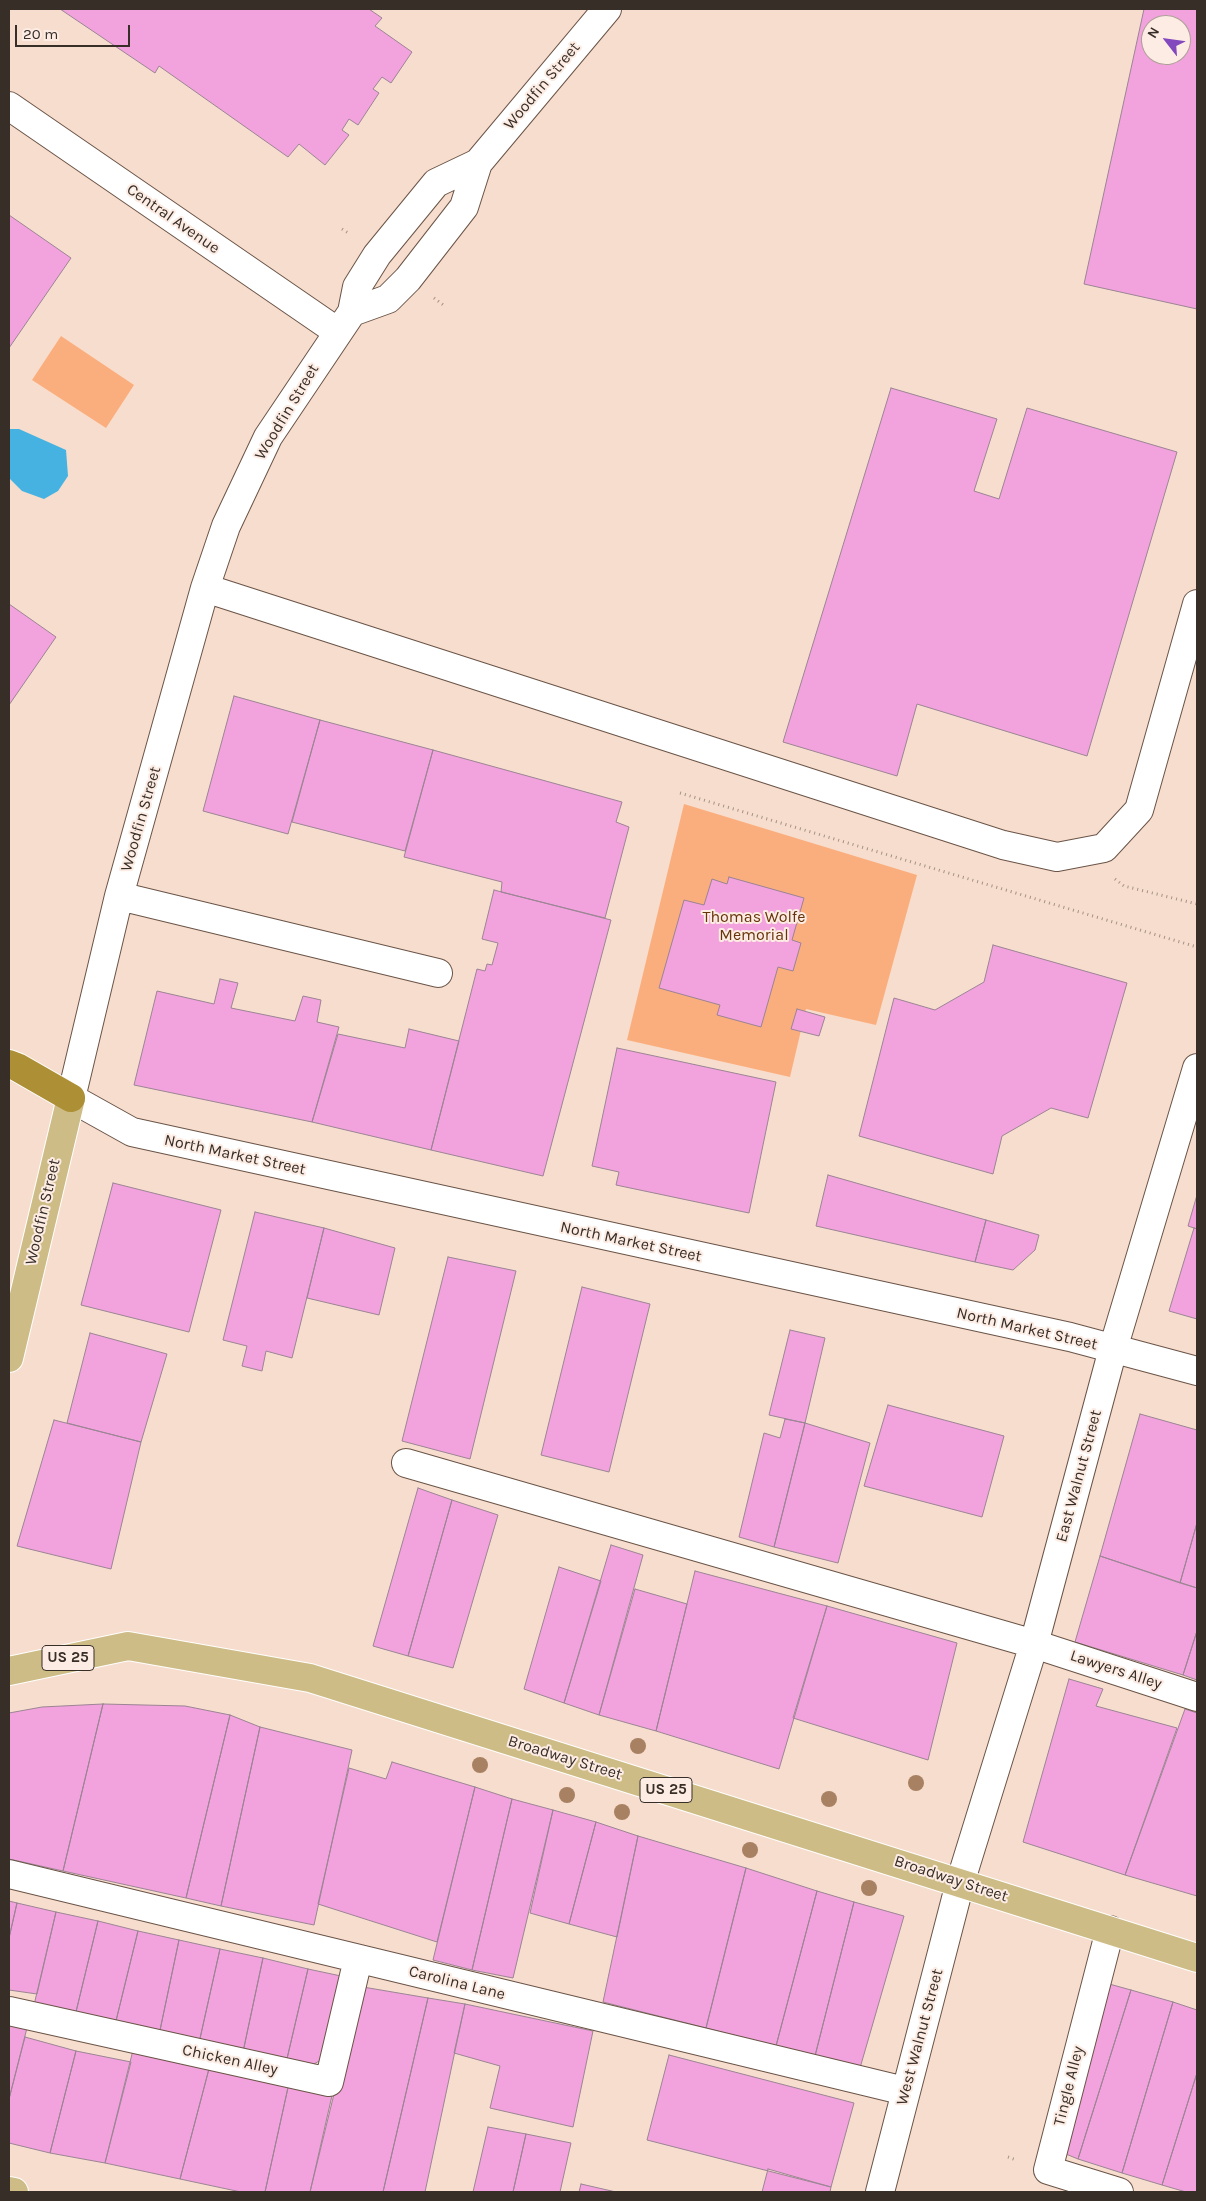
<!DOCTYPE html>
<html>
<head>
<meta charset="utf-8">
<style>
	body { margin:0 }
	#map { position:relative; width:1206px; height:2201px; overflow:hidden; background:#f7ddcd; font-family:Karla,sans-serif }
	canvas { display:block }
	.frame { position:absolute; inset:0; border:10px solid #382e28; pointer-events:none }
	.north { position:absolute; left:1141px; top:15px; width:50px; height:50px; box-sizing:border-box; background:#fcece3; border:1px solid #aea098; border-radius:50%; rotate:300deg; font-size:14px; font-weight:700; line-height:20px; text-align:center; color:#382e28 }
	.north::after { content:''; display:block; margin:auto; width:18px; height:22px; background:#8348be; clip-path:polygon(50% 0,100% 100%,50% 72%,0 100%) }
	.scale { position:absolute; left:15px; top:25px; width:115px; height:22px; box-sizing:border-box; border:2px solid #382e28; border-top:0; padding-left:6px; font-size:15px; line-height:18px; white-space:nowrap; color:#382e28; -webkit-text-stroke:4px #fcece3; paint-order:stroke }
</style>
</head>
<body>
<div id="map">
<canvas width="1206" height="2201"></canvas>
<div class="frame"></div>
<div class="north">N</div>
<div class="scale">20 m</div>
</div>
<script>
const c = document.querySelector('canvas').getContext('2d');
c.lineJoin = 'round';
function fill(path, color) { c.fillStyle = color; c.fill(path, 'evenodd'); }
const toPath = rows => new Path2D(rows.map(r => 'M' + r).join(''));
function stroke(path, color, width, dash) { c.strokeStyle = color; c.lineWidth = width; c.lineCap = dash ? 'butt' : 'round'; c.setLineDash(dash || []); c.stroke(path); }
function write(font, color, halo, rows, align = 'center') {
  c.font = font + ' Karla,sans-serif'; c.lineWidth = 4; c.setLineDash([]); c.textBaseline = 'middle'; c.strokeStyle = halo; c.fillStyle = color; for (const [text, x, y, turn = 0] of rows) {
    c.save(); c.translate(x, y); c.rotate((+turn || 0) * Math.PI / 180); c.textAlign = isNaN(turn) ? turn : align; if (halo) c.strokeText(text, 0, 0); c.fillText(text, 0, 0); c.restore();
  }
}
fill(toPath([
	[61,336,134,385,106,428,32,380],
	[684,804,917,875,876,1025,806,1009,790,1077,627,1040]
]), '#fbae7d');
fill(toPath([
	[9,429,19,429,66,450,68,476,58,491,44,499,22,491,9,478]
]), '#46b2e1');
const building = toPath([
	[60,9,369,9,382,18,375,26,412,52,391,83,382,77,373,89,379,93,358,125,349,119,342,130,349,135,325,165,299,144,288,157,159,66,155,73,60,9],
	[1144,9,1197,9,1197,309,1084,284,1144,9],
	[1151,25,1181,25,1181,55,1151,55,1151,25],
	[9,215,71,258,9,348,9,215],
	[891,388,997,419,974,491,999,499,1027,408,1177,452,1087,756,917,704,897,776,783,742,891,388],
	[9,604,56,637,9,705,9,604],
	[234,696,320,720,288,834,203,811,234,696],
	[320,720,433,750,405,851,292,822,320,720],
	[433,750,622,802,616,822,629,827,605,918,501,892,502,882,404,857,433,750],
	[729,877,804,898,792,940,801,943,793,971,778,967,761,1027,717,1015,720,1005,659,988,684,900,704,905,712,879,727,884,729,877],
	[494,890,611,920,543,1176,431,1150,477,969,485,971,487,964,492,965,498,943,482,939,494,890],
	[993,945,1127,983,1088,1118,1051,1108,1002,1136,993,1174,859,1136,894,998,935,1010,984,982,993,945],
	[220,979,238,983,231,1008,295,1021,303,996,321,1000,317,1022,339,1027,312,1122,134,1085,157,991,214,1004,220,979],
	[797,1009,825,1017,819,1036,791,1029,797,1009],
	[409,1029,459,1041,431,1150,312,1122,338,1034,405,1048,409,1029],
	[617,1048,776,1082,749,1213,616,1185,619,1172,592,1166,617,1048],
	[828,1175,986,1220,975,1262,816,1226,828,1175],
	[113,1183,221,1210,189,1332,81,1305,113,1183],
	[1197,1195,1197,1229,1188,1226,1197,1195],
	[255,1212,324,1228,292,1358,266,1351,262,1371,242,1366,247,1346,223,1340,255,1212],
	[986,1220,1039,1235,1035,1250,1013,1270,975,1262,986,1220],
	[324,1228,395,1248,379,1315,307,1298,324,1228],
	[1194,1228,1197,1229,1197,1319,1169,1311,1194,1228],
	[448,1257,516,1271,470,1459,402,1441,448,1257],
	[582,1287,650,1304,609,1472,541,1455,582,1287],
	[790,1330,825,1338,805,1423,769,1415,790,1330],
	[90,1333,167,1354,141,1442,67,1423,90,1333],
	[888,1405,1004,1436,982,1517,864,1486,888,1405],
	[1140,1414,1197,1430,1197,1523,1180,1583,1100,1556,1140,1414],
	[785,1419,805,1423,774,1547,739,1537,764,1433,780,1438,785,1419],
	[54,1420,141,1442,111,1569,17,1546,54,1420],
	[805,1423,870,1443,838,1563,774,1547,805,1423],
	[418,1488,452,1500,408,1656,373,1646,418,1488],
	[452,1500,498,1515,453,1668,408,1656,452,1500],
	[1197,1523,1197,1588,1180,1583,1197,1523],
	[611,1545,643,1555,599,1715,564,1703,611,1545],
	[1100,1556,1197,1588,1197,1631,1183,1675,1075,1642,1100,1556],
	[559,1567,601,1581,564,1703,524,1689,559,1567],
	[695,1571,827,1606,779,1769,656,1731,695,1571],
	[635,1589,687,1604,656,1731,599,1715,635,1589],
	[827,1606,957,1643,928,1760,793,1718,827,1606],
	[1197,1631,1197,1680,1183,1675,1197,1631],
	[1069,1679,1103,1689,1096,1706,1177,1728,1125,1875,1023,1842,1069,1679],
	[103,1704,185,1706,230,1715,186,1898,63,1871,103,1704],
	[103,1704,63,1871,9,1859,9,1713,42,1707,103,1704],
	[1185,1709,1197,1713,1197,1896,1125,1875,1185,1709],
	[230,1715,260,1727,221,1906,186,1898,230,1715],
	[260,1727,352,1750,314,1925,221,1906,260,1727],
	[392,1762,475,1787,437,1942,318,1904,349,1768,386,1779,392,1762],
	[475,1787,512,1799,472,1970,433,1960,475,1787],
	[512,1799,553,1810,513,1978,472,1970,512,1799],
	[553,1810,596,1822,569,1924,530,1913,553,1810],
	[596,1822,638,1836,617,1937,569,1924,596,1822],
	[638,1836,746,1868,706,2028,603,2002,638,1836],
	[746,1868,817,1891,776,2046,706,2028,746,1868],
	[817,1891,854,1902,815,2056,776,2046,817,1891],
	[9,1901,17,1903,9,1938,9,1901],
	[854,1902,904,1916,860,2068,815,2056,854,1902],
	[17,1903,56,1912,37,1994,9,1990,9,1938,17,1903],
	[56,1912,98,1921,75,2016,34,2005,56,1912],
	[98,1921,138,1931,115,2025,75,2016,98,1921],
	[138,1931,179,1940,159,2035,115,2025,138,1931],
	[179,1940,220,1949,199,2043,159,2035,179,1940],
	[220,1949,263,1958,243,2052,199,2043,220,1949],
	[263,1958,308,1969,286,2063,243,2052,263,1958],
	[308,1969,341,1976,321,2060,305,2069,286,2063,308,1969],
	[1102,1982,1131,1990,1078,2159,1061,2152,1102,1982],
	[357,1986,428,1998,383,2192,310,2192,357,1986],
	[1131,1990,1173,2002,1122,2173,1078,2159,1131,1990],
	[428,1998,465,2004,425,2192,383,2192,428,1998],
	[1173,2002,1197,2010,1197,2073,1162,2185,1122,2173,1173,2002],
	[465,2004,593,2031,573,2127,490,2108,500,2066,454,2053,465,2004],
	[9,2019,28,2024,9,2099,9,2019],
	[25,2037,76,2051,50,2153,9,2143,9,2099,25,2037],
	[134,2046,210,2065,180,2179,105,2163,134,2046],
	[76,2051,131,2062,105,2163,50,2153,76,2051],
	[669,2055,854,2103,831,2187,647,2140,669,2055],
	[210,2065,289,2083,265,2192,241,2192,180,2179,210,2065],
	[1197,2073,1197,2192,1186,2192,1162,2185,1197,2073],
	[289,2083,334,2094,310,2192,265,2192,289,2083],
	[488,2127,526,2134,513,2192,473,2192,488,2127],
	[526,2134,571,2143,560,2192,513,2192,526,2134],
	[768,2169,831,2187,830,2192,762,2192,768,2169],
	[581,2184,616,2192,579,2192,581,2184]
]);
fill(building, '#f2a2dd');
stroke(building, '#9b8494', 1);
const minor = toPath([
	[9,106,338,332],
	[478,163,436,183,377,255,357,287,352,312,268,437,226,526,205,588,119,896,71,1098,132,1132,1070,1337,1197,1371],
	[352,312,388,299,408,279,464,207,478,163,607,9],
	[205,588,1003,845,1057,857,1104,848,1139,810,1197,604],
	[119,896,438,973],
	[406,1463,1034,1644,1197,1697],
	[9,1874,905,2091],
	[1110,1930,1048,2170,1119,2192],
	[9,2011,329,2082,358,1959],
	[880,2192,960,1883,1034,1644,1113,1349,1197,1068]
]);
const major = toPath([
	[9,1358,71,1098],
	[9,1671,128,1646,310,1678,1197,1958],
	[9,2191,14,2192]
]);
const highway = toPath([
	[9,1064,17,1067,71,1098]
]);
stroke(minor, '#6a5447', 30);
stroke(major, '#fff', 30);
stroke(highway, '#fff', 30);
stroke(toPath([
	[342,229,350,234],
	[434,298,446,307],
	[680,793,1197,947],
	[1115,879,1124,886,1197,904],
	[1008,2157,1016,2160]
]), '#a49185', 3, [1, 4]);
stroke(minor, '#fff', 28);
stroke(major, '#cebc86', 28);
stroke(highway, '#ad8f35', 28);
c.fillStyle = '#a88062';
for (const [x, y] of [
	[638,1746],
	[480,1765],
	[916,1783],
	[567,1795],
	[829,1799],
	[622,1812],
	[750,1850],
	[869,1888]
]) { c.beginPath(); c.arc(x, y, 8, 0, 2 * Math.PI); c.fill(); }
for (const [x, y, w] of [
	[68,1658,52],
	[666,1790,52]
]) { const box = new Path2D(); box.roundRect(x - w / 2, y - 12.5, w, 25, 4); c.fillStyle = '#fcece3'; c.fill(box); stroke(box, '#382e28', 1); }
write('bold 15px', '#382e28', null, [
	["US 25",68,1658],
	["US 25",666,1790]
]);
write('16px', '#382e28', '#fcece3', [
	["Woodfin Street",542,86,-50],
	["Central Avenue",173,219,35],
	["Woodfin Street",287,412,-59],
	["Woodfin Street",141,819,-74],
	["North Market Street",235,1155,12],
	["Woodfin Street",43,1212,-77],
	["North Market Street",631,1242,12],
	["North Market Street",1027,1329,13],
	["East Walnut Street",1079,1476,-75],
	["Lawyers Alley",1116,1670,18],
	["Broadway Street",565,1758,17],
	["Broadway Street",951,1879,18],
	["Carolina Lane",457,1983,14],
	["West Walnut Street",920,2037,-75],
	["Chicken Alley",230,2060,12],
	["Tingle Alley",1069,2086,-76]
]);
write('16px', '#67330a', '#fcece3', [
	["Thomas Wolfe",754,917],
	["Memorial",754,935]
]);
</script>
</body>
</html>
